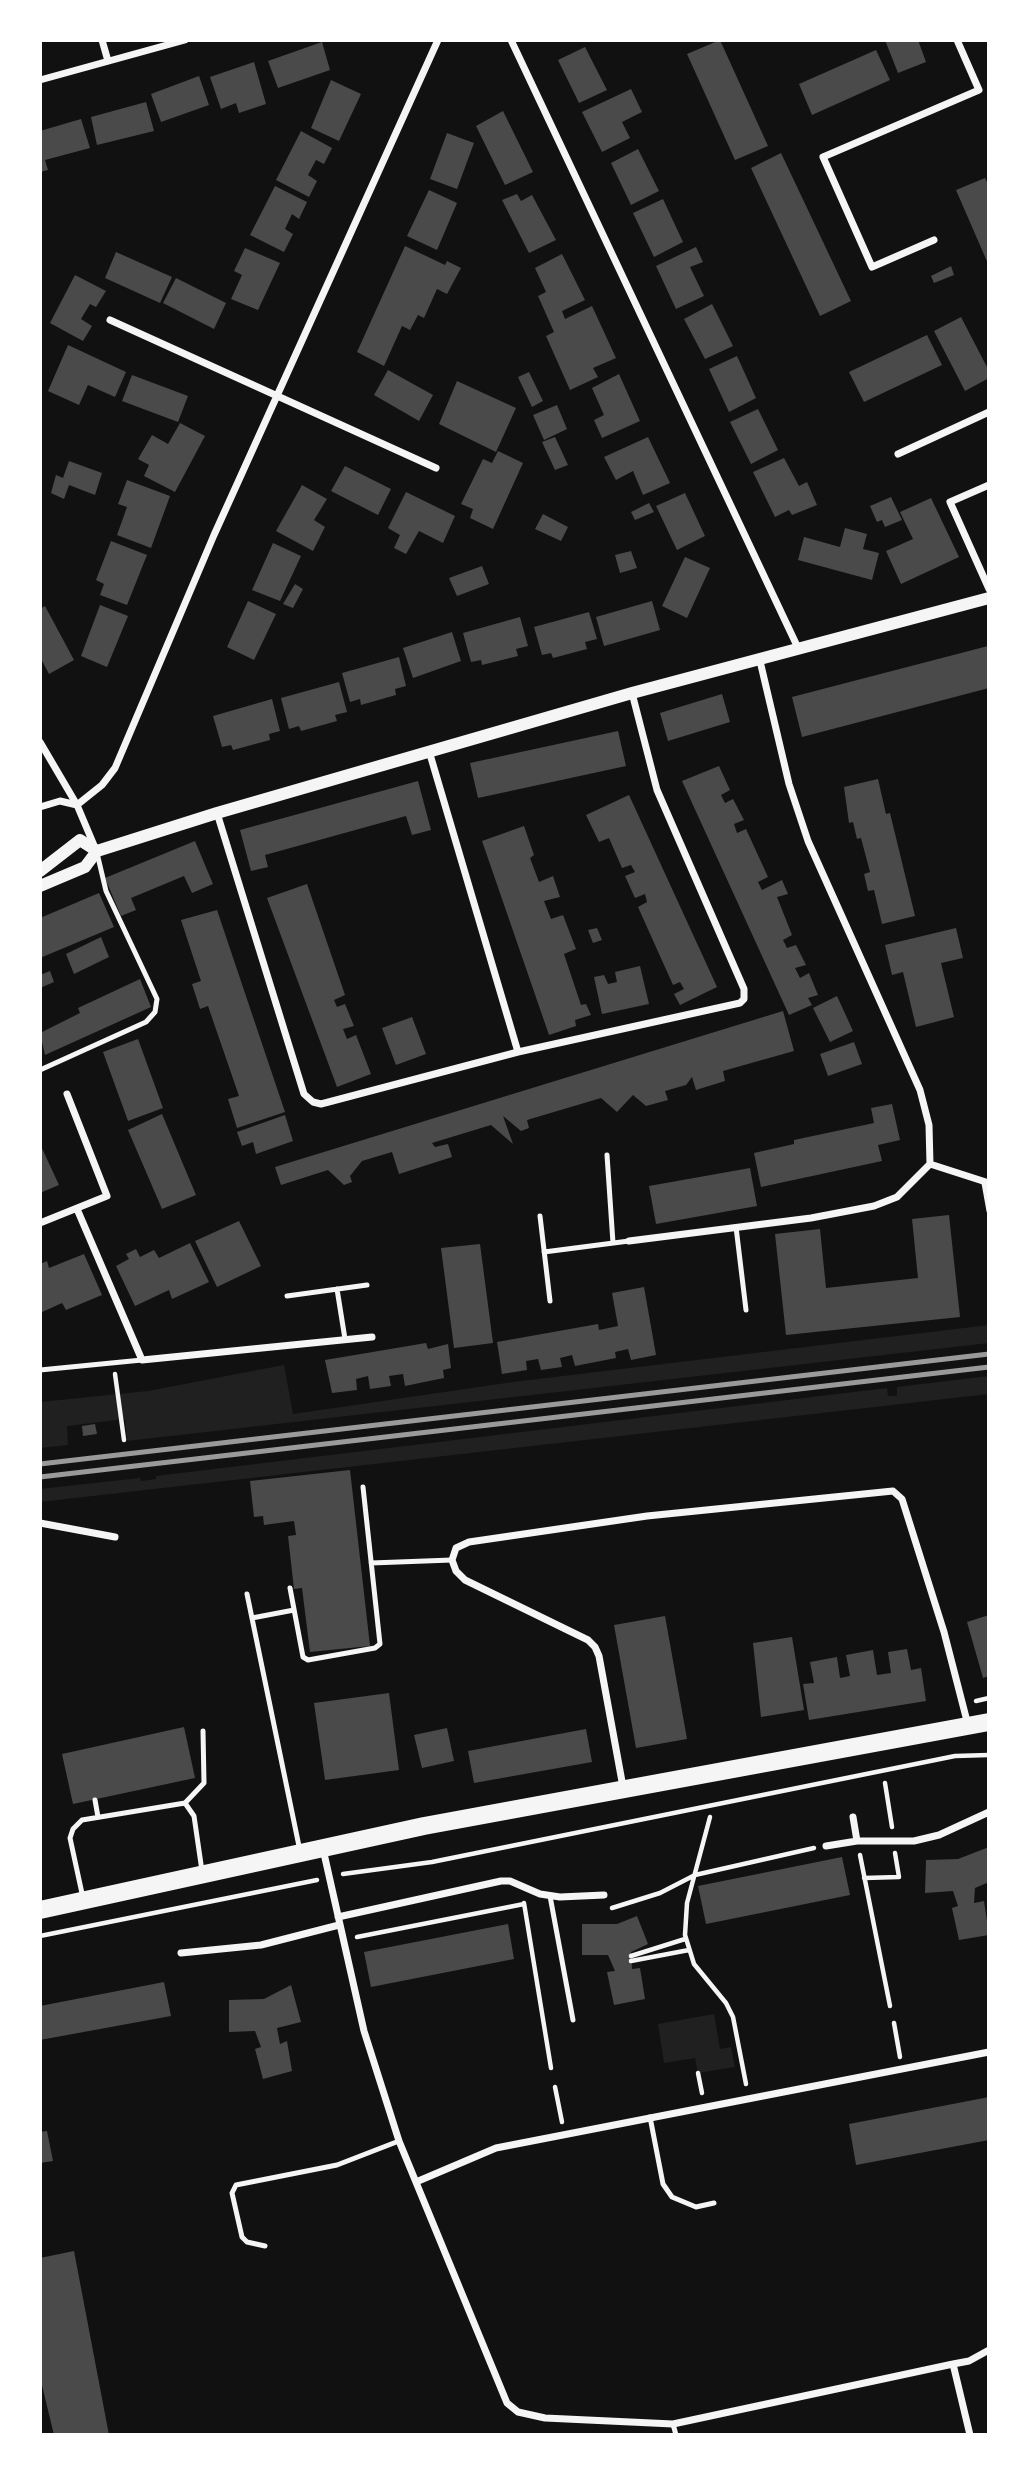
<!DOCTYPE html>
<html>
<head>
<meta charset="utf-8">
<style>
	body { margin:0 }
	#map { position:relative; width:1029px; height:2475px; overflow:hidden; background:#111; font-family:"Sofia Sans Condensed",sans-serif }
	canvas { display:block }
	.frame { position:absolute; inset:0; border:42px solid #fff; pointer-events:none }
</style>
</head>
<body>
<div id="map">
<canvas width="1029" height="2475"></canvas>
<div class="frame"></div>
</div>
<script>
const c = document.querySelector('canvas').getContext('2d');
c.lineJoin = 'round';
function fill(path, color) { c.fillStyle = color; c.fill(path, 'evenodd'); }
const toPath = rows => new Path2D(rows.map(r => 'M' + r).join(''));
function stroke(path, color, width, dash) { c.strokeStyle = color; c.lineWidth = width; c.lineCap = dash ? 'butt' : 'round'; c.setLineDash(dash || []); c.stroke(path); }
fill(toPath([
	[989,1325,989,1343,127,1441,125,1419,67,1426,68,1445,40,1448,40,1402,148,1391,284,1365,293,1414,513,1382],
	[989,1376,989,1394,40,1502,40,1489,140,1478,141,1481,156,1479,156,1476,887,1388,888,1396,897,1396,897,1387],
	[714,2014,720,2049,731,2047,735,2067,698,2073,695,2058,664,2063,658,2024]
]), '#202020');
fill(toPath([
	[720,40,768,146,735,160,687,54],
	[885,40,918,40,926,62,898,73],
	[322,42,330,70,278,88,268,61],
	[585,47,607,90,579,103,558,60],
	[876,50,890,80,812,115,799,84],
	[254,62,266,104,239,113,236,103,221,109,210,77],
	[199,76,209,105,161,122,151,94],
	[331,80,361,94,339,141,311,128],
	[631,89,642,112,622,122,630,138,602,152,582,112],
	[146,102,154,131,97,145,91,117],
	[503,111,533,172,505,185,476,126],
	[81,119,90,148,45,160,48,170,40,172,40,131],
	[301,131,332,148,324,164,316,160,308,175,317,181,309,197,276,180],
	[447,133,474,143,457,189,430,179],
	[638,149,659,191,631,205,611,163],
	[781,153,851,301,820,316,751,168],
	[985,178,989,186,989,266,956,190],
	[275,186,307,202,299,219,292,214,285,229,293,234,284,252,250,235],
	[429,190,457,203,437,250,407,236],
	[517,194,521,201,532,195,556,240,529,253,502,200],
	[663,199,683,242,654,257,633,213],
	[405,246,445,265,447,261,461,268,447,294,437,289,424,318,418,315,410,330,402,326,384,366,357,352],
	[696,247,703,262,690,267,704,296,676,309,656,266],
	[245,248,280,263,258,310,231,299,242,275,234,271],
	[116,252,172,277,160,303,105,278],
	[562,254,585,300,562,311,565,319,592,306,616,358,593,368,598,377,570,390,546,336,554,332,538,296,546,292,535,268],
	[951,266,954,275,934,283,931,276],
	[75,275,106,291,96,307,90,304,81,319,92,326,83,341,50,323],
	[176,278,226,303,214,329,163,303],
	[712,304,733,346,705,359,684,319],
	[961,317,989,371,989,378,965,391,934,331],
	[927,335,942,365,864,402,849,372],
	[68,345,126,372,115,397,88,385,79,405,48,391],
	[737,356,756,398,729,412,709,369],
	[388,370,433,395,419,421,374,395],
	[529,372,543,401,532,407,518,377],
	[619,374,640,421,602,438,594,420,604,415,592,388],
	[132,375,188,396,178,422,122,401],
	[457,381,516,408,496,452,439,424],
	[557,405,567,429,544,440,533,415],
	[758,409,778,450,751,464,730,422],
	[180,423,205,436,175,492,144,476,149,465,138,459,152,435,168,444],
	[555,437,568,465,555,470,542,442],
	[648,437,670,483,643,495,633,471,616,480,604,457],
	[498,451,523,463,493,529,470,518,473,509,461,504,483,459,492,463],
	[784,458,799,486,807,482,817,505,792,515,789,510,775,517,753,472],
	[69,461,102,473,95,495,69,485,64,499,51,493,56,475,63,478],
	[345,466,391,489,378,515,331,491],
	[127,480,170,496,151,548,117,535,127,507,118,504],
	[302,485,327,499,314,520,325,527,313,551,276,531],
	[406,492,455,516,443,543,419,531,406,554,394,548,400,535,388,528],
	[685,493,705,536,677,550,656,506],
	[891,497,902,520,885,527,882,520,877,522,870,506],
	[931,498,959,557,901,584,886,551,913,539,900,512],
	[649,503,654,512,635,520,631,512],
	[543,514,568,527,561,541,535,529],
	[845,528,867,534,863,549,879,553,872,580,798,560,804,537,840,547],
	[111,541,147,555,127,605,100,595,104,584,96,580],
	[273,543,301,556,280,601,252,590],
	[631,551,637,568,620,573,615,555],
	[685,557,710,568,687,618,662,606],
	[482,566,489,584,457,596,449,578],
	[295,584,303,589,293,608,283,604],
	[248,601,276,614,254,660,227,647],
	[652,601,660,630,604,646,596,617],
	[100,605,128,616,107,667,81,656],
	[45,606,74,660,49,674,40,657,40,609],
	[589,612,597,639,585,642,587,649,553,658,551,653,542,655,534,627],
	[520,617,528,646,516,649,518,656,482,665,481,660,471,662,463,633],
	[452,632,461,661,413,678,403,648],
	[988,646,989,688,802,737,792,697],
	[399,657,406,686,395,689,396,695,361,705,360,699,350,702,342,673],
	[339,682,347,712,335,715,337,721,301,731,299,726,289,729,281,698],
	[722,694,730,722,668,741,660,713],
	[272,699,280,731,269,734,270,740,233,750,231,745,222,747,213,716],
	[618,731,626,766,478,798,470,763],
	[719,766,730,790,721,795,725,803,733,799,744,820,734,824,737,833,746,829,768,877,758,882,762,890,782,880,788,894,777,897,792,935,783,940,787,948,796,945,806,965,795,968,800,978,809,973,818,995,808,998,812,1005,789,1015,682,781],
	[878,779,886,814,890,813,915,916,882,924,874,890,868,891,864,874,870,872,861,838,857,839,853,822,849,823,844,787],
	[418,781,431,830,412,835,406,816,265,855,268,867,251,871,240,830],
	[629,795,717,987,680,1005,674,994,684,989,680,982,673,985,638,907,647,902,645,894,635,898,625,876,635,872,631,865,622,868,609,838,599,842,586,815],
	[524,826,534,855,530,858,539,882,553,876,560,897,544,901,551,919,563,915,576,949,564,954,581,1005,586,1004,591,1015,575,1020,576,1026,549,1035,482,841],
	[195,841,213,884,192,893,184,876,131,898,136,910,121,916,105,878],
	[307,884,345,995,334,1000,337,1007,345,1004,354,1026,343,1029,347,1039,356,1035,371,1074,337,1087,267,898],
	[99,893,114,927,40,958,40,918],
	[217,910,285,1112,237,1128,228,1099,239,1096,208,1006,200,1009,192,984,201,981,181,920],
	[597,928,602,940,593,943,588,930],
	[956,928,963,958,941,963,954,1017,916,1027,903,972,892,975,885,945],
	[101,937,109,957,74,974,66,954],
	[640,966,649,1004,602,1014,594,977,604,975,608,984,617,982,615,972],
	[50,971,54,982,40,988,40,975],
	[140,979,151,1007,45,1055,40,1033,80,1013,78,1008],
	[837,996,853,1031,830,1042,813,1008],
	[783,1011,794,1051,723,1071,725,1081,696,1090,692,1077,686,1085,665,1091,668,1100,646,1106,633,1095,617,1112,601,1098,527,1120,529,1128,521,1131,503,1116,513,1144,491,1125,432,1143,435,1147,448,1144,452,1157,399,1174,392,1152,362,1161,350,1176,352,1182,344,1185,328,1170,281,1185,275,1167],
	[412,1017,426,1054,396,1065,382,1028],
	[138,1039,163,1108,128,1121,103,1052],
	[854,1042,862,1064,828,1076,820,1054],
	[892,1104,900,1140,878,1145,882,1161,761,1187,754,1153,794,1144,794,1140,874,1123,871,1108],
	[162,1114,196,1195,162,1209,128,1130],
	[285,1115,293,1141,256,1154,253,1142,242,1146,237,1132],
	[40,1144,59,1185,40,1193],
	[750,1168,757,1206,656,1224,649,1186],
	[949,1215,960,1317,786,1335,775,1234,820,1229,826,1288,918,1278,912,1219],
	[239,1221,261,1266,217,1287,195,1241],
	[190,1243,209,1282,172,1299,169,1290,135,1306,116,1266,129,1259,126,1254,136,1249,140,1257,154,1250,159,1258],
	[480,1244,493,1343,454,1348,441,1248],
	[84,1254,102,1295,66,1310,62,1303,40,1313,40,1264,47,1261,49,1268],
	[644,1287,656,1355,631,1360,628,1349,615,1352,616,1358,575,1366,572,1355,560,1358,562,1367,541,1370,538,1359,526,1361,527,1370,502,1374,497,1342,598,1324,599,1330,618,1326,612,1293],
	[426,1343,428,1349,448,1344,451,1368,443,1370,444,1378,405,1386,403,1374,389,1376,391,1386,370,1389,368,1376,356,1379,357,1390,332,1393,325,1360],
	[95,1424,97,1434,83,1436,82,1426],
	[350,1470,370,1646,310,1652,302,1588,294,1589,288,1536,296,1535,294,1521,264,1525,263,1516,254,1517,250,1481],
	[989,1615,989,1676,983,1678,967,1622],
	[665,1616,687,1739,636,1748,614,1625],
	[792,1637,804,1710,761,1717,753,1643],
	[907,1649,911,1670,921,1668,926,1701,809,1720,803,1684,814,1683,810,1662,837,1657,840,1678,850,1676,846,1655,873,1650,877,1675,891,1673,888,1652],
	[389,1693,399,1770,325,1780,314,1703],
	[184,1727,195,1778,73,1804,62,1754],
	[447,1728,454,1761,422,1768,414,1735],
	[586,1729,592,1762,474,1783,468,1751],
	[989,1847,989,1882,975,1888,974,1903,984,1901,989,1935,959,1940,952,1908,958,1906,953,1891,925,1893,926,1860,958,1859],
	[842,1857,850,1895,706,1924,698,1886],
	[637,1916,648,1944,631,1952,632,1969,640,1968,645,1999,614,2005,607,1972,615,1971,608,1955,582,1955,582,1924,617,1924],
	[508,1924,514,1959,371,1987,364,1952],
	[164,1982,171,2016,40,2040,40,2006],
	[291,1985,301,2022,277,2028,280,2044,287,2041,292,2071,263,2079,255,2049,261,2047,255,2031,229,2032,229,2000,264,1999],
	[989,2097,989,2140,856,2165,849,2124],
	[47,2131,53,2161,40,2163,40,2132],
	[74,2251,109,2435,54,2435,40,2377,40,2258]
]), '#4a4a4a');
stroke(toPath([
	[115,1374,124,1440],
	[976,1701,989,1698],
	[885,1783,892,1827],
	[710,1817,687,1903,685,1935,694,1964,726,2003,733,2017,746,2084],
	[860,1855,890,2006],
	[343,1874,432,1862,955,1756,989,1755],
	[864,1878,899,1877,895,1853],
	[524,1903,551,2068],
	[612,1908,660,1893,695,1875,814,1848],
	[40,1936,317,1880],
	[357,1937,524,1904],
	[631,1956,685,1939],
	[631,1961,689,1950],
	[894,2023,900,2057],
	[698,2073,702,2093],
	[555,2087,562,2122]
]), '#f5f5f5', 4.5);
stroke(toPath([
	[40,1070,146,1022,155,1012,157,999,106,891,97,853],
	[607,1155,613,1243],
	[984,1183,989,1211],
	[540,1216,550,1301],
	[736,1227,746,1310],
	[544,1252,629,1241],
	[337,1289,345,1339],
	[287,1296,367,1285],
	[40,1370,142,1360],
	[371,1563,452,1560],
	[290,1588,303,1657,308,1660,375,1648,380,1644,363,1487],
	[247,1594,300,1851],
	[252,1618,294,1610],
	[95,1800,98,1817],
	[185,1803,204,1783,203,1731],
	[550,1896,573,2020],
	[83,1898,70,1838,73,1829,82,1820,185,1803,194,1816,202,1871],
	[650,2117,663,2184,672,2197,696,2207,714,2203],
	[265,2246,247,2242,242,2237,232,2193,236,2185,337,2165,399,2141],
	[673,2424,676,2435]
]), '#f5f5f5', 5);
stroke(toPath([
	[102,40,108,61],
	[511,40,799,650],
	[40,80,185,40],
	[934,240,872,267,823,157,979,90,957,40],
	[110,320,436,468],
	[898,454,989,412],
	[989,485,950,502,989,589],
	[760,661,789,784,808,841,920,1090,929,1125,930,1164],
	[40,742,77,805,96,850],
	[429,751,518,1052],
	[40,807,60,801,77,805,102,785,115,768,214,535,438,40],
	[217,813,304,1094,313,1102,321,1104,518,1052,740,1003,744,999,744,989,657,790,632,693],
	[77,1209,142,1360,372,1337],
	[40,1223,107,1196,67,1094],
	[629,1241,811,1218,874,1206,897,1197,930,1164,989,1183],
	[40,1523,115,1537],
	[623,1787,599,1656,595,1647,588,1640,465,1580,456,1571,452,1560,456,1548,469,1542,647,1516,893,1491,902,1499,944,1632,968,1725],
	[853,1817,857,1841],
	[826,1846,857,1841,914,1841,939,1835,989,1812],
	[323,1849,364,2031,399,2141,507,2403,518,2412,545,2418,673,2424,953,2364],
	[338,1917,501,1881,510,1881,540,1894,560,1897,604,1895],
	[181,1953,261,1945,339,1925],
	[416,2182,496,2148,989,2052],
	[970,2435,953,2364,969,2361,989,2350]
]), '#f5f5f5', 7);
stroke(toPath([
	[40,871,80,840,97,851],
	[40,886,85,867,97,851,217,813,632,693,989,598]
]), '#f5f5f5', 12);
stroke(toPath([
	[40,1910,424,1826,989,1722]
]), '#f5f5f5', 18);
stroke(toPath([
	[40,1464,989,1354],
	[40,1477,989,1367]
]), '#9a9a9a', 5);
</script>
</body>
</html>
